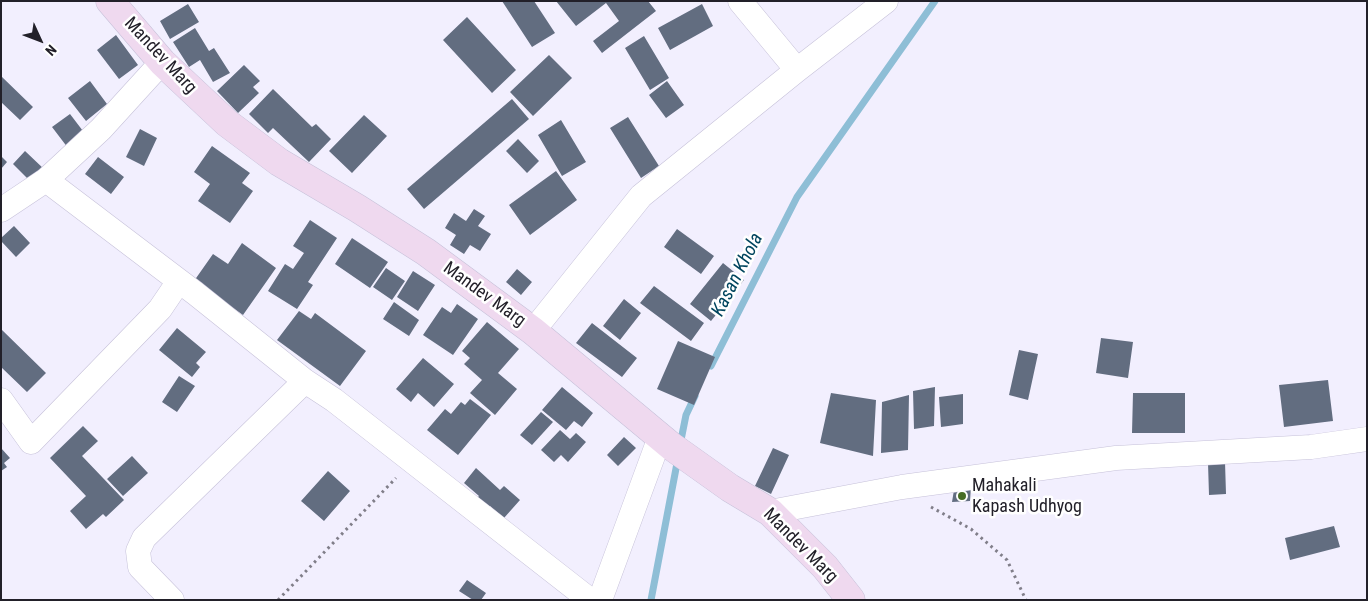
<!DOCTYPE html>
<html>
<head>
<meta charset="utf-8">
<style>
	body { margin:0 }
	#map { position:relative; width:1368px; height:601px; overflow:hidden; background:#f2effe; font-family:"Roboto Condensed",sans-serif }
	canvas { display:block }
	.frame { position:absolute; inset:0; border:2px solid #222029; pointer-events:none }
	.north { position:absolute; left:15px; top:15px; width:50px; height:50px; -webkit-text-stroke:4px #fff; paint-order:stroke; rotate:133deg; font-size:14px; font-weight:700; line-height:20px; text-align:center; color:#222029 }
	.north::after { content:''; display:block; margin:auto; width:18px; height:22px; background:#222029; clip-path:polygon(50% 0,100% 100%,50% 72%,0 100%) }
</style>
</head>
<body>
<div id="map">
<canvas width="1368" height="601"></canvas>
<div class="frame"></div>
<div class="north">N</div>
</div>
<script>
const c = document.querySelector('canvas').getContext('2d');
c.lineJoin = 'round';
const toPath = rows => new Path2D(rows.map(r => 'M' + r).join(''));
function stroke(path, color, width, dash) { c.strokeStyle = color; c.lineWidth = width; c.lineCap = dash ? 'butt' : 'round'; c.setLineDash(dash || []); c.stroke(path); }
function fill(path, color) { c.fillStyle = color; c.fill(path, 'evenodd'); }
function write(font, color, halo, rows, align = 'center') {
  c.font = font + ' "Roboto Condensed",sans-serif'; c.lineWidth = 5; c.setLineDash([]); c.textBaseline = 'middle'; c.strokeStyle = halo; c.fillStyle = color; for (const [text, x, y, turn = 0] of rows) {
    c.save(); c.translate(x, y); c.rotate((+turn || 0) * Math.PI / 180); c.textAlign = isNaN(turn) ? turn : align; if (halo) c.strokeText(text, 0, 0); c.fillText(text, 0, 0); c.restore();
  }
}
stroke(toPath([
	[711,366,797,197,935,1],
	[680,445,686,415,695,396],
	[651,600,678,458]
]), '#8ebed6', 7);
fill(toPath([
	[502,1,534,1,555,33,532,47],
	[556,1,648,1,656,11,602,53,593,41,619,21,606,3,576,26],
	[188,4,199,22,170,39,160,21],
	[702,4,713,26,670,50,658,28],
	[467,17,516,70,492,93,443,40],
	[195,28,209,51,214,48,230,73,213,82,200,60,189,67,173,42],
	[116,35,138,65,119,79,97,50],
	[644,36,669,78,650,90,625,48],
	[549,55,572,78,533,116,510,92],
	[244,65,260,81,253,87,259,93,238,113,217,91],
	[1,76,33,107,20,120,1,102],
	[90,81,107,104,86,121,68,98],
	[667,81,684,105,666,118,649,95],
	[273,89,312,127,316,124,331,139,309,162,273,128,268,133,249,114],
	[512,99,529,119,424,209,407,189],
	[70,114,86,135,68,148,52,127],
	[364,115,387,136,352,173,329,151],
	[628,117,659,166,641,178,610,128],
	[561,120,586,162,562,176,538,135],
	[140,129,157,138,144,166,126,157],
	[518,139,539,161,527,173,506,151],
	[212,146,250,173,242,183,253,191,230,223,198,201,210,184,194,172],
	[25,151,45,170,32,183,13,164],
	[1,156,7,162,1,169],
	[98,157,124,177,111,194,85,174],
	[556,171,577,200,530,235,509,205],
	[474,209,485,216,478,226,491,234,480,251,470,245,464,254,450,245,456,235,445,228,454,213,466,221],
	[310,220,337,238,308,282,313,285,297,309,268,291,285,264,293,269,304,253,293,246],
	[14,226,30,243,16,257,1,241,1,238],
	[677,229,714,256,701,274,664,247],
	[352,238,388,262,370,288,335,264],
	[242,243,276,268,243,315,194,281,213,254,228,264],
	[723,263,744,280,711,321,690,304],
	[386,268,405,281,392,300,373,287],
	[517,269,532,282,521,295,506,282],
	[413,271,435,285,418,311,397,297],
	[654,286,704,323,691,341,640,303],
	[624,299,641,313,620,340,603,326],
	[394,302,419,320,409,336,383,319],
	[457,304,478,319,453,355,423,335,442,307,451,313],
	[299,311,311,319,315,313,366,351,340,386,277,340],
	[487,322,519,349,498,373,517,389,495,415,470,393,482,380,464,364,470,358,462,351],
	[592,323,637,358,622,377,576,343],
	[177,328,206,352,196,363,200,367,192,377,159,350],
	[1,329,46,373,27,392,1,367],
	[1101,338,1133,342,1128,378,1096,373],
	[678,341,715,357,694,405,657,389],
	[1019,350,1038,354,1028,400,1009,395],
	[423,358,454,384,434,407,418,393,411,402,396,389],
	[179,376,195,386,177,412,162,402],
	[1328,380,1333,421,1284,427,1279,385],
	[562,387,593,413,582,427,574,421,566,430,542,410],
	[935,387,934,426,914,429,913,391],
	[831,393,876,400,873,456,820,443],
	[1133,393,1185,393,1185,433,1132,433],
	[963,394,963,424,941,427,939,397],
	[909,395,908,450,881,453,882,402],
	[470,399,491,415,458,455,427,430,445,409,451,414,461,402,465,405],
	[541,412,553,422,532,445,520,435],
	[83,426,98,441,82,456,124,500,106,517,103,514,86,529,70,511,86,496,50,458],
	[560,430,570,439,576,433,586,442,568,462,561,455,554,462,541,450],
	[624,437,636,448,618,466,607,455],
	[1,448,10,458,4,463,7,467,1,471],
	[773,448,789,455,771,494,755,486],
	[132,456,148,473,123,496,107,479],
	[1225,462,1226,494,1209,495,1208,463],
	[476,468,500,490,504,486,520,500,504,518,490,506,487,511,475,500,479,496,464,483],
	[328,471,350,491,324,521,301,501],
	[971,486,970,501,952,502,954,490],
	[1334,526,1340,547,1290,560,1285,538],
	[467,580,486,593,481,600,473,600,459,591]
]), '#626d80');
const street = toPath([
	[740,1,797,70],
	[46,180,195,293,305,381,334,400,590,600],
	[1,210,46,180,101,129,162,62],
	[533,331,641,196,797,70,886,1],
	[1,400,31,442,160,309,179,281],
	[770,512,902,487,1116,458,1311,447,1367,439],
	[172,600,140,567,138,551,144,538,305,381],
	[600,600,660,437]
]);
const secondary = toPath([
	[110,1,162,62,227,123,279,162,357,208,426,252,533,331,671,446,730,488,770,512,825,567,851,600]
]);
stroke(street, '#c6c1d9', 25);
stroke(secondary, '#c6c1d9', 29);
stroke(toPath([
	[931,507,971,529,1007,560,1026,600],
	[278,600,396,478]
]), '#807e89', 3, [2.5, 4]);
stroke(street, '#fff', 24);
stroke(secondary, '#efd9ef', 28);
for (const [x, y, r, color] of [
	[962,496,5,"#476c25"]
]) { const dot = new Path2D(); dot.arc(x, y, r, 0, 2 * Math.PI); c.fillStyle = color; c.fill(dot); stroke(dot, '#fff', 2); }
write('18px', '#222029', '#fff', [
	["Mandev Marg",160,56,47],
	["Mandev Marg",484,295,36],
	["Mandev Marg",800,546,45]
]);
write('18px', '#222029', '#fff', [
	["Mahakali",972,486],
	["Kapash Udhyog",972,507]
], 'left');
write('italic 19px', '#01455e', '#fff', [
	["Kasan Khola",738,275,-63]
]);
</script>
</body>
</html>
